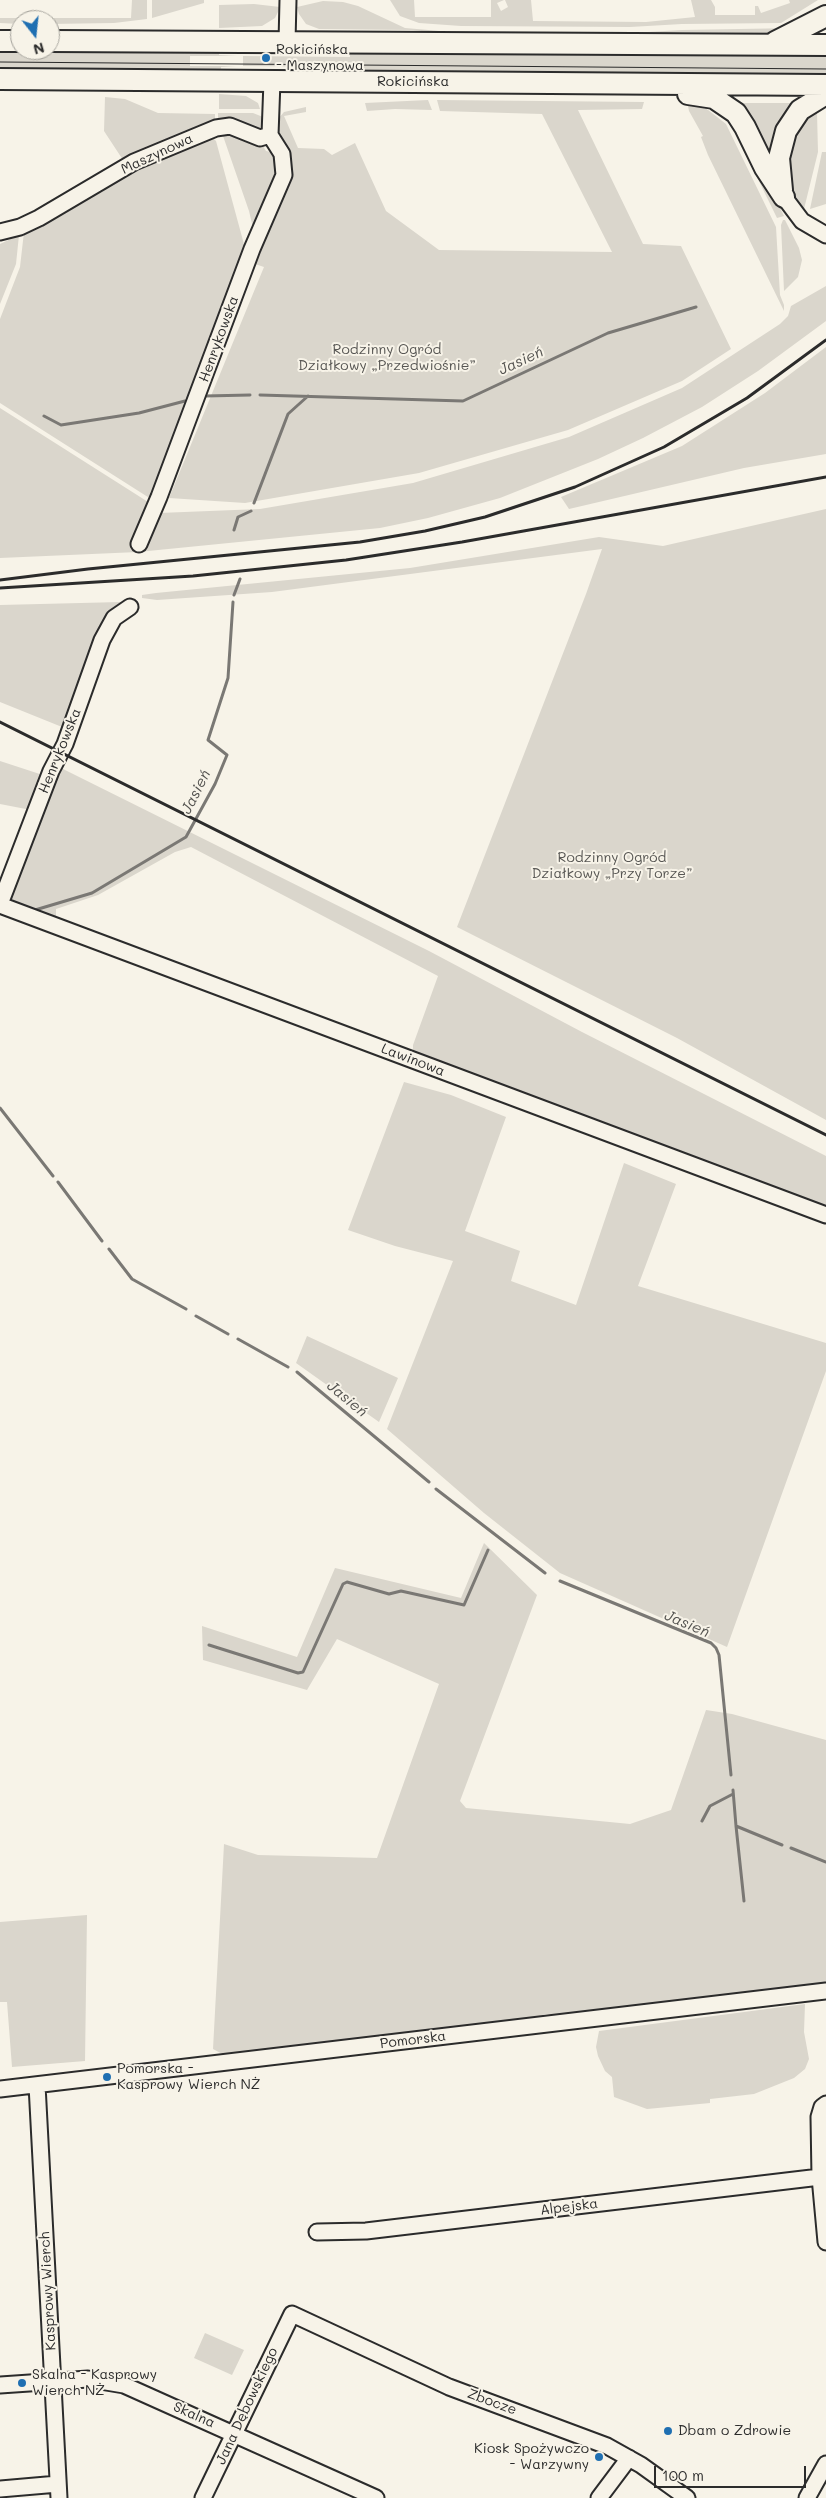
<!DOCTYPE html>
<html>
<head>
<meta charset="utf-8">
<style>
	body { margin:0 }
	#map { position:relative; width:826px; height:2498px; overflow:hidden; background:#f7f3e8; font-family:Mali,sans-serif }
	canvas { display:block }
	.north { position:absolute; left:10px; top:10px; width:50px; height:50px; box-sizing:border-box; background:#f7f3e8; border:1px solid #a5a39c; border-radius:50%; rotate:164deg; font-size:14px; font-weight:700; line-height:20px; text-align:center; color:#2b2b2b }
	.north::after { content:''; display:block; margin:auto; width:18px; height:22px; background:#1f6fb2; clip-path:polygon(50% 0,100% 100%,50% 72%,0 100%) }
	.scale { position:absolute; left:654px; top:2466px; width:152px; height:22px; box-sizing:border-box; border:2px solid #2b2b2b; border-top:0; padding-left:6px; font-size:15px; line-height:18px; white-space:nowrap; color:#2b2b2b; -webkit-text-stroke:4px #f7f3e8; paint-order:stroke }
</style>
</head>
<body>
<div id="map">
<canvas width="826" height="2498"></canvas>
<div class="north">N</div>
<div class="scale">100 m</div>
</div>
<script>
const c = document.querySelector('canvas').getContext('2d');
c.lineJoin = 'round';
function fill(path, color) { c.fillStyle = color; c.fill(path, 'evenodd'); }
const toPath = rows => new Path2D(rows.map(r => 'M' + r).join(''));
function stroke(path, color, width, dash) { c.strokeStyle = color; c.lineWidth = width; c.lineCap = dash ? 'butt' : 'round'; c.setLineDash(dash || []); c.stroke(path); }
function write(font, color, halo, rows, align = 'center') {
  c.font = font + ' Mali,sans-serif'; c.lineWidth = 4; c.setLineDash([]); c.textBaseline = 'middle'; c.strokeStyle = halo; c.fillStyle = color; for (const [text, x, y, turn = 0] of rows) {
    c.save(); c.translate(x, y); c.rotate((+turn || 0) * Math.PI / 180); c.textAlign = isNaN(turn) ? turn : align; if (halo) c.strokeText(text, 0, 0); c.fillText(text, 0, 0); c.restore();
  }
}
fill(toPath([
	[132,0,147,0,147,19,114,23,50,24,50,20,20,20,20,24,0,23,0,18,131,18],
	[152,0,204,0,204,3,152,18],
	[390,0,414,0,415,17,491,17,491,0,504,0,497,3,501,11,508,7,505,0,531,0,533,21,646,22,695,17,691,0,711,0,715,7,715,15,755,15,755,6,758,6,761,13,790,3,789,0,818,0,781,23,682,24,630,27,461,26,419,23,400,16],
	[323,1,343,2,358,6,405,28,464,33,630,33,682,30,796,28,769,33,682,32,635,35,449,34,412,30,319,29,306,24,299,14,297,7],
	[254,4,280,7,279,10,275,18,262,26,219,28,219,5],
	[0,49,219,49,219,55,237,56,190,56,190,66,236,66,221,67,221,72,0,71],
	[350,51,826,54,826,77,350,73,350,67,243,66,243,56,350,57],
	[219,94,246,96,258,103,260,109,219,109],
	[105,97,125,99,158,113,215,114,215,124,123,160,104,131],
	[428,100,432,110,395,109,367,111,365,103],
	[437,100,644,102,642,109,578,110,643,244,681,246,731,349,682,381,568,430,419,473,245,503,169,498,264,267,252,263,289,159,276,127,278,119,284,112,306,107,306,112,284,116,298,148,324,149,332,155,355,143,386,211,439,250,612,252,542,114,440,111],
	[687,101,703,106,726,124,776,227,780,295,784,305,784,311,708,155,701,137,703,136,689,111],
	[736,103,800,103,774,173],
	[812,108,817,113,818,152,804,209,791,189,788,143],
	[218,113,253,113,263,117,264,129,260,131,218,124],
	[730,122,739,126,784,216,777,218],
	[225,129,260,141,266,151,275,153,280,170,254,232,249,211,222,133],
	[211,136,216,141,245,248,232,277,155,497,151,499,0,403,0,319,20,267,24,232,132,168],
	[822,152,826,152,826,204,810,209],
	[783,220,785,220,799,248,802,260,798,277,784,291,781,225],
	[19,235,16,264,0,304,0,244],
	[826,286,826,321,758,371,702,407,643,438,598,459,500,498,428,518,380,528,138,552,0,558,0,408,156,507,159,513,260,509,413,483,569,437,682,388,780,324,788,316,791,306],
	[826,347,826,454,744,468,569,509,561,497,682,446,765,393],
	[826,509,826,1120,677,1038,457,927,586,594,602,549,272,592,157,600,142,598,142,595,156,593,410,568,599,537,663,546],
	[121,602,116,609,67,729,0,702,0,605],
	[0,761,52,778,57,766,429,951,582,1032,826,1156,826,1211,413,1055,413,1045,438,976,191,847,175,852,98,895,56,909,56,921,12,902,9,898,31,810,0,804],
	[404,1082,451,1095,506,1117,465,1231,520,1251,511,1281,576,1305,624,1163,676,1184,638,1286,826,1343,826,1371,727,1647,560,1573,484,1513,387,1429,453,1261,395,1246,348,1230],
	[307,1336,398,1378,379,1422,296,1363],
	[484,1543,537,1595,460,1801,466,1808,630,1824,671,1810,706,1710,732,1714,826,1740,826,1986,590,2015,545,2014,528,2021,226,2056,213,2049,224,1844,258,1855,377,1858,439,1684,337,1639,307,1690,203,1660,202,1626,297,1657,335,1568,461,1598],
	[87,1915,85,2061,12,2067,7,2002,0,2002,0,1922],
	[805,2004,804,2032,809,2059,805,2069,794,2078,754,2094,710,2099,710,2103,647,2109,614,2097,612,2077,605,2071,598,2056,596,2047,599,2031],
	[205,2333,244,2350,232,2375,194,2358]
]), '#dad6cc');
stroke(toPath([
	[260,395,463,401,608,333,696,307],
	[205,396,250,395],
	[44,416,61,425,139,413,185,401],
	[254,503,288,414,308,396],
	[234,530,238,517,251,511],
	[234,595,240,579],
	[35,910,92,893,186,837,215,784,227,755,208,740,228,678,233,602],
	[0,1108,53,1176],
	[58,1182,102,1241],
	[109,1249,132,1279,186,1309],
	[196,1316,228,1334],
	[238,1339,288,1367],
	[297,1372,429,1482],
	[436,1489,545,1573],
	[560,1581,711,1643,716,1648,719,1655,731,1775],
	[209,1645,298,1673,303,1672,343,1584,347,1582,389,1594,401,1591,464,1605,488,1550],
	[733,1790,736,1826,782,1845],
	[702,1821,710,1806,733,1794],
	[736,1826,744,1901],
	[791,1848,826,1862]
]), '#7a7874', 3);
const minor = toPath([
	[287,42,288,0],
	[270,135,272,81],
	[784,197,802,221,826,235],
	[0,232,20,227,39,218,134,162,216,128,230,126,260,138,270,135],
	[139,544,159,497,252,249,284,175,282,154,270,135],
	[0,904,51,771,65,744,102,640,114,618,130,607],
	[0,905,826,1215],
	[37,2085,59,2498],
	[0,2089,826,1991],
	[826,2104,822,2107,819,2117,820,2177,826,2242],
	[317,2232,366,2231,820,2177],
	[0,2385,88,2379,124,2385,376,2498],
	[0,2489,58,2484],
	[203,2498,292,2314,449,2387,607,2446,641,2465,687,2498],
	[599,2498,629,2458],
	[807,2498,826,2464]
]);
const major = toPath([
	[0,41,20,41],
	[50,41,826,45],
	[775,42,826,16],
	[0,79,826,85],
	[688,94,714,98,736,113,745,127,765,168,784,197],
	[782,190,779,158,786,131,800,110,826,94]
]);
stroke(minor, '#2b2b2b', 19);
stroke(major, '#2b2b2b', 24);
stroke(minor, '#f7f3e8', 15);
stroke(major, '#f7f3e8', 20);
stroke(toPath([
	[0,62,826,69]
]), '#2b2b2b', 1);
stroke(toPath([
	[0,580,88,569,360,542,425,531,485,517,575,487,664,447,747,398,826,340],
	[0,588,193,576,346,560,462,542,826,477],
	[0,722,826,1135]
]), '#2b2b2b', 3);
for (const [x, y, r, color] of [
	[266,58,5,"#1f6fb2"],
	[107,2077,5,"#1f6fb2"],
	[22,2383,5,"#1f6fb2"],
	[668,2431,5,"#1f6fb2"],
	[599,2457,5,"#1f6fb2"]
]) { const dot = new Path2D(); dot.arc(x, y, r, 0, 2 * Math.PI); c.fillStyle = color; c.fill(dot); stroke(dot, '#f7f3e8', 2); }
write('14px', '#2b2b2b', '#f7f3e8', [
	["Rokicińska",276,50],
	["- Maszynowa",276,66],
	["Pomorska -",117,2069],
	["Kasprowy Wierch NŻ",117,2085],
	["Skalna - Kasprowy",32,2375],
	["Wierch NŻ",32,2391],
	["Dbam o Zdrowie",678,2431],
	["Kiosk Spożywczo",589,2449,"right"],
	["- Warzywny",589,2465,"right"]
], 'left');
write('14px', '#2b2b2b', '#f7f3e8', [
	["Rokicińska",413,82],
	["Maszynowa",157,154,-25],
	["Henrykowska",219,339,-70],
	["Henrykowska",60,751,-68],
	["Lawinowa",413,1060,21],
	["Pomorska",413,2040,-7],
	["Alpejska",569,2207,-7],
	["Kasprowy Wierch",48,2291,-93],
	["Zbocze",492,2402,20],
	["Jana Dębowskiego",247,2406,-65],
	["Skalna",194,2415,24]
]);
write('14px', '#575653', '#f7f3e8', [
	["Rodzinny Ogród",387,350],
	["Działkowy „Przedwiośnie”",387,366],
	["Rodzinny Ogród",612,858],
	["Działkowy „Przy Torze”",612,874]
]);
write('italic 15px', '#53524f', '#f7f3e8', [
	["Jasień",521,361,-25],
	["Jasień",196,792,-63],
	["Jasień",347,1399,40],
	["Jasień",687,1624,23]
]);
</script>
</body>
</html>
